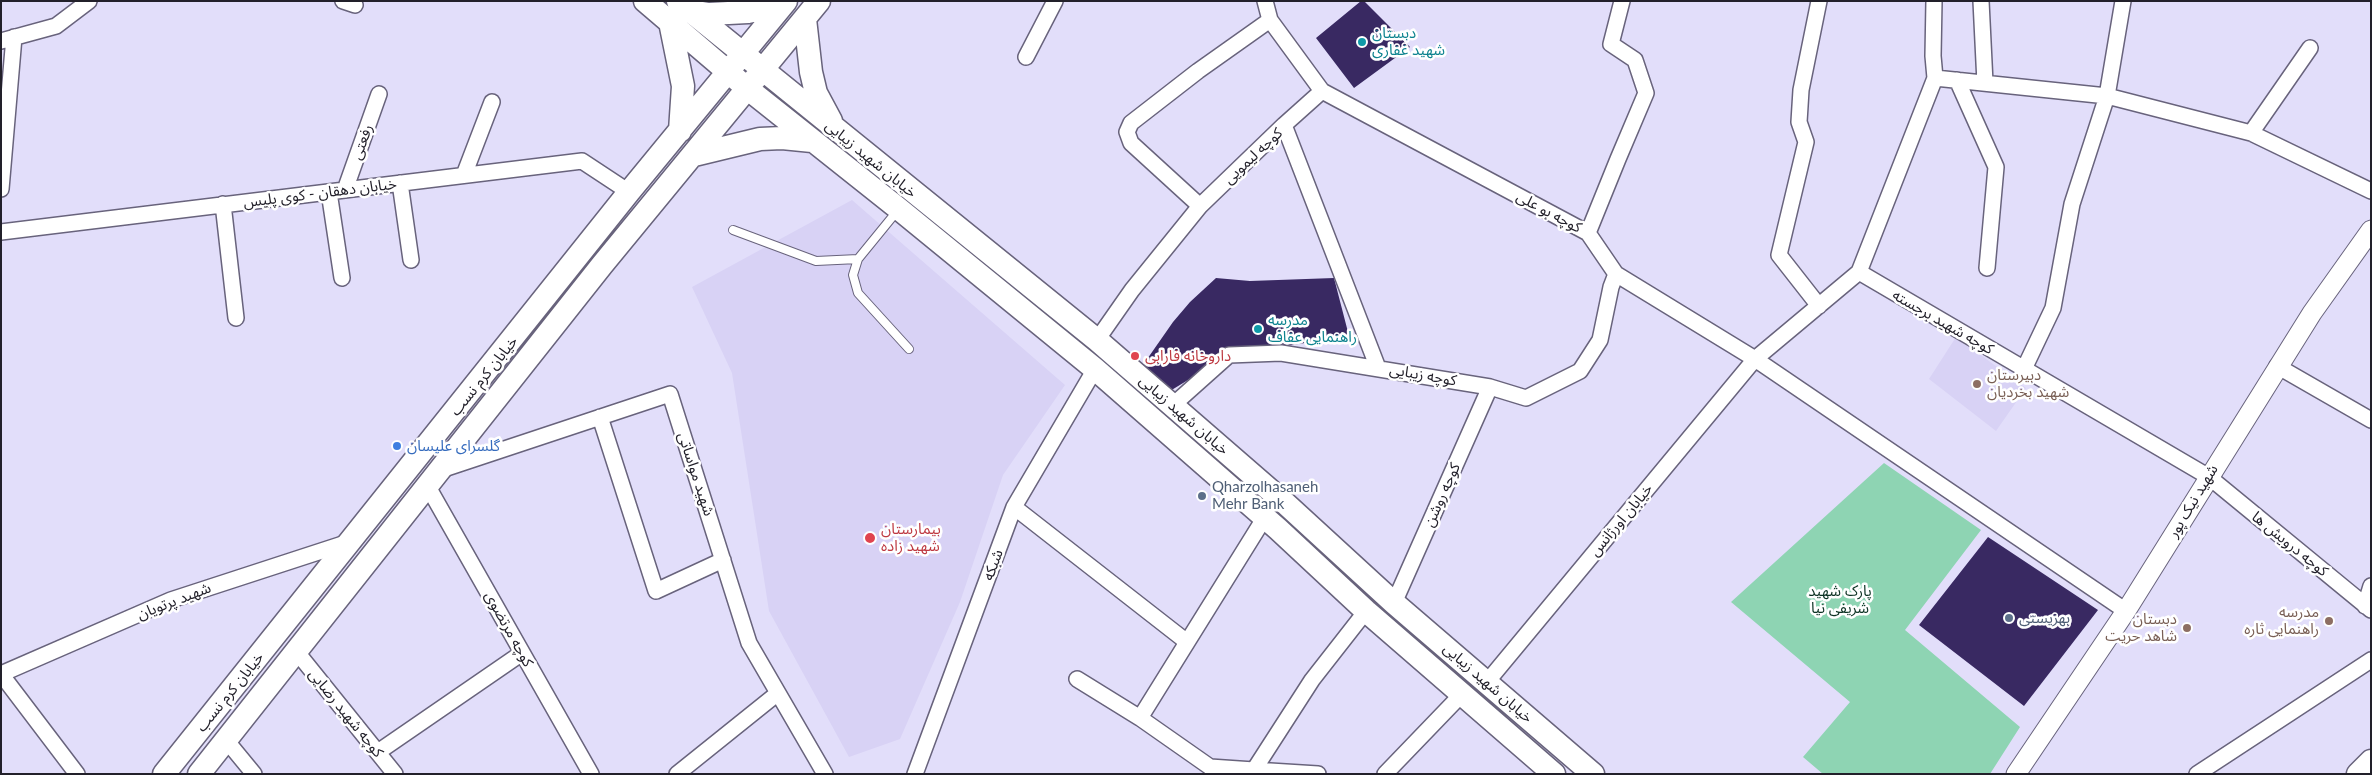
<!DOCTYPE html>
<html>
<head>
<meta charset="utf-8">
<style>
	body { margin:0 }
	#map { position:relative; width:2372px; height:775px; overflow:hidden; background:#e2defa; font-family:Lato,sans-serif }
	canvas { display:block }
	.frame { position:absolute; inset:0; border:2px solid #22202a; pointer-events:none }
</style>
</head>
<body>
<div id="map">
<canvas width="2372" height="775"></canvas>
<div class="frame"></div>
</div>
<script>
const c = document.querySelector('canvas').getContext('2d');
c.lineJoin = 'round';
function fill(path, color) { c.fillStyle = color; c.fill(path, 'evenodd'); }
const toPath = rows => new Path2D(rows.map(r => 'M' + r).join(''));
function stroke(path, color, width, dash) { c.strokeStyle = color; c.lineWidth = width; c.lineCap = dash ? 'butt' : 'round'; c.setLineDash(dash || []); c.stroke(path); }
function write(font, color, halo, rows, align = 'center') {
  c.font = font + ' Lato,"Noto Sans Arabic",sans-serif'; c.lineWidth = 5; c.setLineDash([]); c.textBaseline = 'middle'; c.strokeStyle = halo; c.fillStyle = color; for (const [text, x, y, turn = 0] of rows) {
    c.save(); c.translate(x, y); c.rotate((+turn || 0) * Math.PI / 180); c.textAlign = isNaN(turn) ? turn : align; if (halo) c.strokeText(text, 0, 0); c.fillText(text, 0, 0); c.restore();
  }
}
fill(toPath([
	[852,200,1065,385,1003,475,960,602,900,739,849,757,769,611,732,373,692,287],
	[1956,337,2026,388,1996,431,1929,379]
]), '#d8d2f5');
fill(toPath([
	[1884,463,1981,530,1905,630,2020,727,1990,774,1823,774,1803,757,1850,702,1731,602]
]), '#8ed4b3');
fill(toPath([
	[1361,1,1364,1,1410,47,1354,88,1316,38],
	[1216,278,1250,281,1334,278,1349,336,1229,355,1170,391,1143,365,1173,322,1190,302],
	[1988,537,2098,610,2024,706,1919,625]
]), '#392962');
const service = toPath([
	[898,210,858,259,853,275,858,293,909,349],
	[733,230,816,261,858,259]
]);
const minor = toPath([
	[343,1,355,5],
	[1265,1,1270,20,1322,91,1588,233,1616,274,1755,359,2126,611],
	[1819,1,1801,90,1799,122,1806,142,1779,255,1819,306],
	[1934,1,1933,56,1935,78],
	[1981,1,1985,83],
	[1,41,56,26,89,1],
	[1026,57,1055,1],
	[1957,80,1996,167,1987,268],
	[1284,125,1322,91],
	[2251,133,2310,48],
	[464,175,492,102],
	[400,183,411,260],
	[1,189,14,37],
	[345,190,379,94],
	[329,192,342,278],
	[223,204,236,318],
	[1200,206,1131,143,1127,132,1131,123,1198,71,1270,20],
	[1,232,582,161,629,192],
	[1588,233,1618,159,1646,93,1635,60,1611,44,1622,1],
	[1859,272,2209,477,2371,610],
	[1097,340,1132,290,1200,206,1284,125,1378,368],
	[2277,366,2371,420],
	[2024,369,2053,308,2072,204,2107,96,2123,1],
	[1173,405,1229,355,1281,353,1490,387,1526,398,1580,371,1600,340,1611,287,1616,274],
	[600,417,656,591,723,560],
	[441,470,670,394,749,643,825,774],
	[427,485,591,774],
	[1014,507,1187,642],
	[1265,517,1140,718,1210,767,1254,770,1312,680,1366,611],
	[1394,603,1490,387],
	[2365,606,2371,586],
	[296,651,395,774],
	[1,674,171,600,349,542],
	[1,674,77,774],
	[1077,679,1140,718],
	[1487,682,1755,359,1859,272,1935,78,2107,96,2251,133,2371,191],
	[226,740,254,774],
	[378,752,522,653],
	[1254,770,1318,774],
	[677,774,778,693],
	[915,774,1014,507,1095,369],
	[1385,774,1462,694],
	[2197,774,2371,660]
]);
const tertiary = toPath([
	[2016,774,2126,611,2312,313,2371,230]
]);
const secondary = toPath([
	[645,1,748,89,899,209,1095,369,1278,529,1366,611,1554,774],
	[678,1,1097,340,1286,504,1394,603,1593,774],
	[690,11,709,14,748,12,766,8,781,1],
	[805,19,811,72,816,93,831,121],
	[670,22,683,86,680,131],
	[694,155,760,139,782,138,812,141],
	[164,774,629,192,786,1],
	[199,774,602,265,819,1],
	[2358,774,2371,761]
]);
stroke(service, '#68637c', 10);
stroke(minor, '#68637c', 18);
stroke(tertiary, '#68637c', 21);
stroke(secondary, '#68637c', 25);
stroke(service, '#fff', 8);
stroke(minor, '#fff', 15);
stroke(tertiary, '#fff', 19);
stroke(secondary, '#fff', 22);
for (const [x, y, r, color] of [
	[1362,42,5,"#0f9aa8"],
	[1258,329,5,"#0f9aa8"],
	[1135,356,5,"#e0444e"],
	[1977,384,5,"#8d6e63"],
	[397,446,5,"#3f7fe0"],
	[1202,496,5,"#5c6f8a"],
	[870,538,6,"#e0444e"],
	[2009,618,5,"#5c6f8a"],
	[2329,621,5,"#8d6e63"],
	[2187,628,5,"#8d6e63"]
]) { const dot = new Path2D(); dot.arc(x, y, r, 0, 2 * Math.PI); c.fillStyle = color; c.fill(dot); stroke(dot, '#fff', 2); }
write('15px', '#0d838f', '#fff', [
	["دبستان",1372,33],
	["شهید غفاری",1372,50],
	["مدرسه",1268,320],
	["راهنمایی عفاف",1268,337]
], 'left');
write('15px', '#22202a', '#fff', [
	["رفعتی",362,142,-70],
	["کوچه لیمویی",1253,156,-43],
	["خیابان شهید زیبایی",871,159,39],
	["خیابان دهقان - کوی پلیس",320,193,-7],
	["کوچه بو علی",1549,212,28],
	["کوچه شهید برجسته",1943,322,30],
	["کوچه زیبایی",1423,375,10],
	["خیابان کرم نسب",484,376,-51],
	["خیابان شهید زیبایی",1184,415,41],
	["شهید مواساتی",696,474,72],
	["کوچه روشن",1442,495,-66],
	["شهید نیک پور",2193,501,-59],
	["خیابان اورژانس",1621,520,-50],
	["کوچه درویش ها",2290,544,39],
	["شبکه",993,565,-70],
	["شهید پرتویان",174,601,-21],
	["کوچه مرتضوی",509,629,61],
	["خیابان شهید زیبایی",1488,683,41],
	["خیابان کرم نسب",230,692,-51],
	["کوچه شهید رضایی",346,713,51]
]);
write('15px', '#be3a42', '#fff', [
	["داروخانه فارابی",1145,356],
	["بیمارستان",881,529],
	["شهید زاده",881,546]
], 'left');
write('15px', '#785e54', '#fff', [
	["دبیرستان",1987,375,"left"],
	["شهید بخردیان",1987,392,"left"],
	["مدرسه",2319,612],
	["راهنمایی ثاره",2319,629],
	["دبستان",2177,619],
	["شاهد حریت",2177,636]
], 'right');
write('15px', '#366cbe', '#fff', [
	["گلسرای علیسان",407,446]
], 'left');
write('15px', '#4e5e75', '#fff', [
	["Qharzolhasaneh",1212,487],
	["Mehr Bank",1212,504],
	["بهزیستی",2019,618]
], 'left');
write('15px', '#0c3223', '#fff', [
	["پارک شهید",1840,591],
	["شریفی نیا",1840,608]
]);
</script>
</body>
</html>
